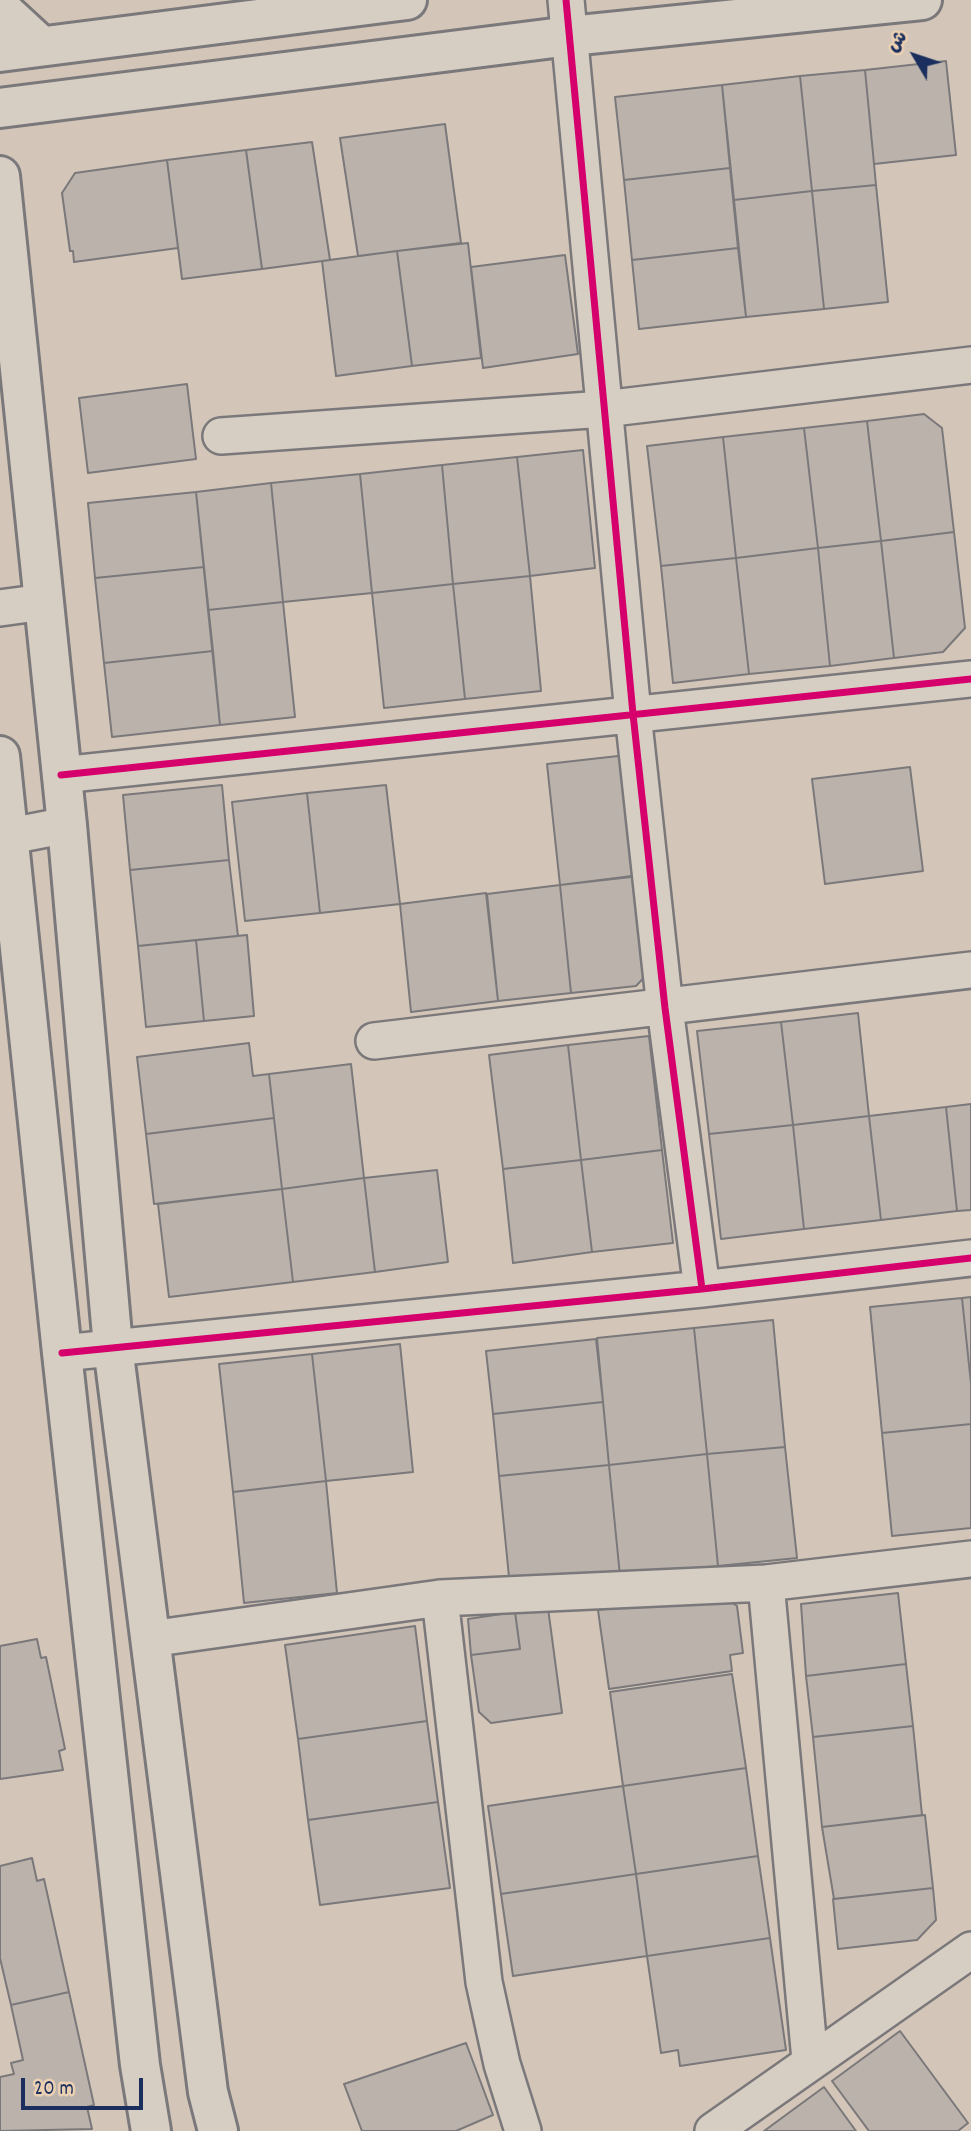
<!DOCTYPE html>
<html>
<head>
<meta charset="utf-8">
<style>
	body { margin:0 }
	#map { position:relative; width:971px; height:2131px; overflow:hidden; background:#d3c6b8; font-family:Dekko,"Playpen Sans Arabic",sans-serif }
	canvas { display:block }
	.north { position:absolute; left:880px; top:21px; width:70px; height:70px; -webkit-text-stroke:5px #ebd0b2; paint-order:stroke; rotate:309deg; font-size:19px; font-weight:700; line-height:28px; text-align:center; color:#1b2f5e }
	.north::after { content:''; display:block; margin:auto; width:24px; height:32px; background:#1b2f5e; clip-path:polygon(50% 0,100% 100%,50% 72%,0 100%) }
	.scale { position:absolute; left:21px; top:2078px; width:122px; height:32px; box-sizing:border-box; border:4px solid #1b2f5e; border-top:0; padding-left:9px; font-size:21px; line-height:24px; white-space:nowrap; color:#1b2f5e; -webkit-text-stroke:5px #ebd0b2; paint-order:stroke }
</style>
</head>
<body>
<div id="map">
<canvas width="971" height="2131"></canvas>
<div class="north">ش</div>
<div class="scale">20 m</div>
</div>
<script>
const c = document.querySelector('canvas').getContext('2d');
c.lineJoin = 'round';
function fill(path, color) { c.fillStyle = color; c.fill(path, 'evenodd'); }
const toPath = rows => new Path2D(rows.map(r => 'M' + r).join(''));
function stroke(path, color, width, dash) { c.strokeStyle = color; c.lineWidth = width; c.lineCap = dash ? 'butt' : 'round'; c.setLineDash(dash || []); c.stroke(path); }
const building = toPath([
	[946,61,956,155,874,164,865,70,946,61],
	[865,70,876,185,812,191,800,76,865,70],
	[800,76,812,191,734,200,722,85,800,76],
	[722,85,730,168,624,180,615,97,722,85],
	[445,124,461,243,358,256,340,138,445,124],
	[312,142,330,260,262,269,246,150,312,142],
	[246,150,262,269,182,279,167,160,246,150],
	[167,160,178,248,74,262,73,251,70,251,62,193,75,173,167,160],
	[730,168,738,248,632,260,624,180,730,168],
	[876,185,888,302,824,309,812,191,876,185],
	[812,191,824,309,746,317,734,200,812,191],
	[468,243,481,358,412,366,397,251,468,243],
	[738,248,746,317,639,329,632,260,738,248],
	[397,251,412,366,336,376,322,261,397,251],
	[565,255,578,354,483,368,471,267,565,255],
	[187,384,196,459,88,473,79,398,187,384],
	[924,414,942,428,954,532,881,541,867,421,924,414],
	[867,421,881,541,818,548,804,428,867,421],
	[804,428,818,548,736,558,723,437,804,428],
	[723,437,736,558,661,566,647,446,723,437],
	[583,450,595,568,530,576,517,457,583,450],
	[517,457,530,576,453,584,442,465,517,457],
	[442,465,453,584,372,593,360,474,442,465],
	[360,474,372,593,283,602,271,483,360,474],
	[271,483,283,602,208,610,196,492,271,483],
	[196,492,204,567,95,578,88,503,196,492],
	[954,532,965,628,943,652,894,658,881,541,954,532],
	[881,541,894,658,830,666,818,548,881,541],
	[818,548,830,666,749,674,736,558,818,548],
	[736,558,749,674,673,683,661,566,736,558],
	[204,567,213,651,104,663,95,578,204,567],
	[530,576,541,691,465,699,453,584,530,576],
	[453,584,465,699,384,708,372,593,453,584],
	[283,602,295,717,220,725,208,610,283,602],
	[213,651,220,725,112,737,104,663,213,651],
	[627,755,640,875,560,885,547,764,627,755],
	[910,767,923,871,825,884,812,779,910,767],
	[222,785,229,860,130,870,123,795,222,785],
	[386,785,400,904,320,913,307,793,386,785],
	[307,793,320,913,245,921,232,802,307,793],
	[229,860,238,936,138,946,130,870,229,860],
	[640,876,651,970,636,986,571,993,560,885,640,876],
	[560,885,571,993,498,1001,487,894,560,885],
	[486,893,498,1001,411,1012,400,904,486,893],
	[247,935,254,1016,204,1021,196,940,247,935],
	[196,940,204,1021,146,1027,138,946,196,940],
	[858,1013,869,1116,793,1125,781,1022,858,1013],
	[781,1022,793,1125,709,1134,697,1031,781,1022],
	[649,1036,662,1150,581,1160,568,1045,649,1036],
	[249,1043,253,1076,269,1074,274,1118,146,1134,137,1057,249,1043],
	[568,1045,581,1160,503,1169,489,1055,568,1045],
	[351,1064,364,1178,282,1189,269,1074,351,1064],
	[971,1104,971,1210,957,1211,946,1107,971,1104],
	[946,1107,957,1211,881,1220,869,1116,946,1107],
	[869,1116,881,1220,804,1229,793,1125,869,1116],
	[274,1118,282,1189,154,1204,146,1134,274,1118],
	[793,1125,804,1229,721,1239,709,1134,793,1125],
	[662,1150,673,1243,592,1252,581,1160,662,1150],
	[581,1160,592,1252,513,1263,503,1169,581,1160],
	[437,1170,448,1262,375,1272,364,1178,437,1170],
	[364,1178,375,1272,293,1282,282,1189,364,1178],
	[282,1189,293,1282,169,1297,158,1204,282,1189],
	[971,1297,971,1384,962,1298,971,1297],
	[962,1298,971,1384,971,1424,882,1433,870,1307,962,1298],
	[773,1320,785,1447,707,1454,694,1328,773,1320],
	[694,1328,707,1454,609,1465,597,1338,694,1328],
	[596,1339,603,1402,493,1414,486,1351,596,1339],
	[400,1344,413,1472,326,1481,312,1354,400,1344],
	[312,1354,326,1481,233,1492,219,1364,312,1354],
	[603,1402,609,1465,499,1476,493,1414,603,1402],
	[971,1424,971,1528,892,1536,882,1433,971,1424],
	[785,1447,797,1558,718,1566,707,1454,785,1447],
	[707,1454,718,1566,620,1576,609,1465,707,1454],
	[609,1465,620,1576,510,1587,499,1476,609,1465],
	[326,1481,337,1593,244,1603,233,1492,326,1481],
	[717,1592,737,1606,743,1653,730,1655,732,1671,609,1689,598,1610,717,1592],
	[898,1593,906,1664,806,1676,801,1604,898,1593],
	[548,1608,562,1713,491,1723,479,1712,471,1655,520,1649,515,1612,548,1608],
	[515,1612,520,1649,471,1655,468,1619,515,1612],
	[415,1626,427,1721,298,1739,285,1645,415,1626],
	[37,1639,41,1658,46,1657,65,1749,59,1751,63,1770,0,1779,0,1646,37,1639],
	[906,1664,913,1726,813,1737,806,1676,906,1664],
	[732,1674,746,1768,623,1786,610,1692,732,1674],
	[427,1721,438,1802,308,1820,298,1739,427,1721],
	[913,1726,922,1815,822,1827,813,1737,913,1726],
	[746,1768,758,1856,636,1874,623,1786,746,1768],
	[623,1786,636,1874,501,1894,488,1806,623,1786],
	[438,1802,450,1888,320,1905,308,1820,438,1802],
	[925,1815,933,1888,834,1899,822,1827,925,1815],
	[758,1856,770,1938,647,1956,636,1874,758,1856],
	[32,1858,37,1881,44,1879,69,1992,11,2005,0,1958,0,1866,32,1858],
	[636,1874,647,1956,513,1976,501,1894,636,1874],
	[933,1888,936,1920,917,1940,838,1949,833,1899,933,1888],
	[770,1938,786,2050,680,2066,678,2050,661,2053,647,1956,770,1938],
	[69,1992,94,2105,87,2107,92,2129,0,2131,0,2077,14,2074,11,2063,23,2060,11,2005,69,1992],
	[900,2031,968,2123,958,2131,869,2131,832,2081,900,2031],
	[466,2043,493,2115,456,2131,362,2131,344,2084,466,2043],
	[824,2087,856,2131,764,2131,824,2087]
]);
fill(building, '#bbb3ab');
stroke(building, '#7a787a', 2);
const street = toPath([
	[566,0,633,714,665,1008,702,1289],
	[221,436,604,409,971,365],
	[0,608,44,602],
	[61,775,971,679],
	[0,838,67,825],
	[374,1041,971,970],
	[62,1353,702,1289,971,1258],
	[766,1583,810,2060],
	[440,1598,484,1982,502,2064,523,2131],
	[150,1639,440,1598,766,1583,971,1559],
	[713,2131,971,1950]
]);
const secondary = toPath([
	[0,8,40,45],
	[0,52,407,0],
	[0,108,570,36,922,0],
	[0,176,67,825,113,1347,208,2092,218,2131],
	[0,756,62,1353,140,2065,151,2131]
]);
stroke(street, '#7a787a', 40);
stroke(secondary, '#7a787a', 44);
stroke(street, '#d7cec3', 35);
stroke(secondary, '#d7cec3', 38);
stroke(toPath([
	[566,0,633,714,665,1008,702,1289],
	[61,775,971,679],
	[62,1353,702,1289,971,1258]
]), '#d6006c', 7);
</script>
</body>
</html>
